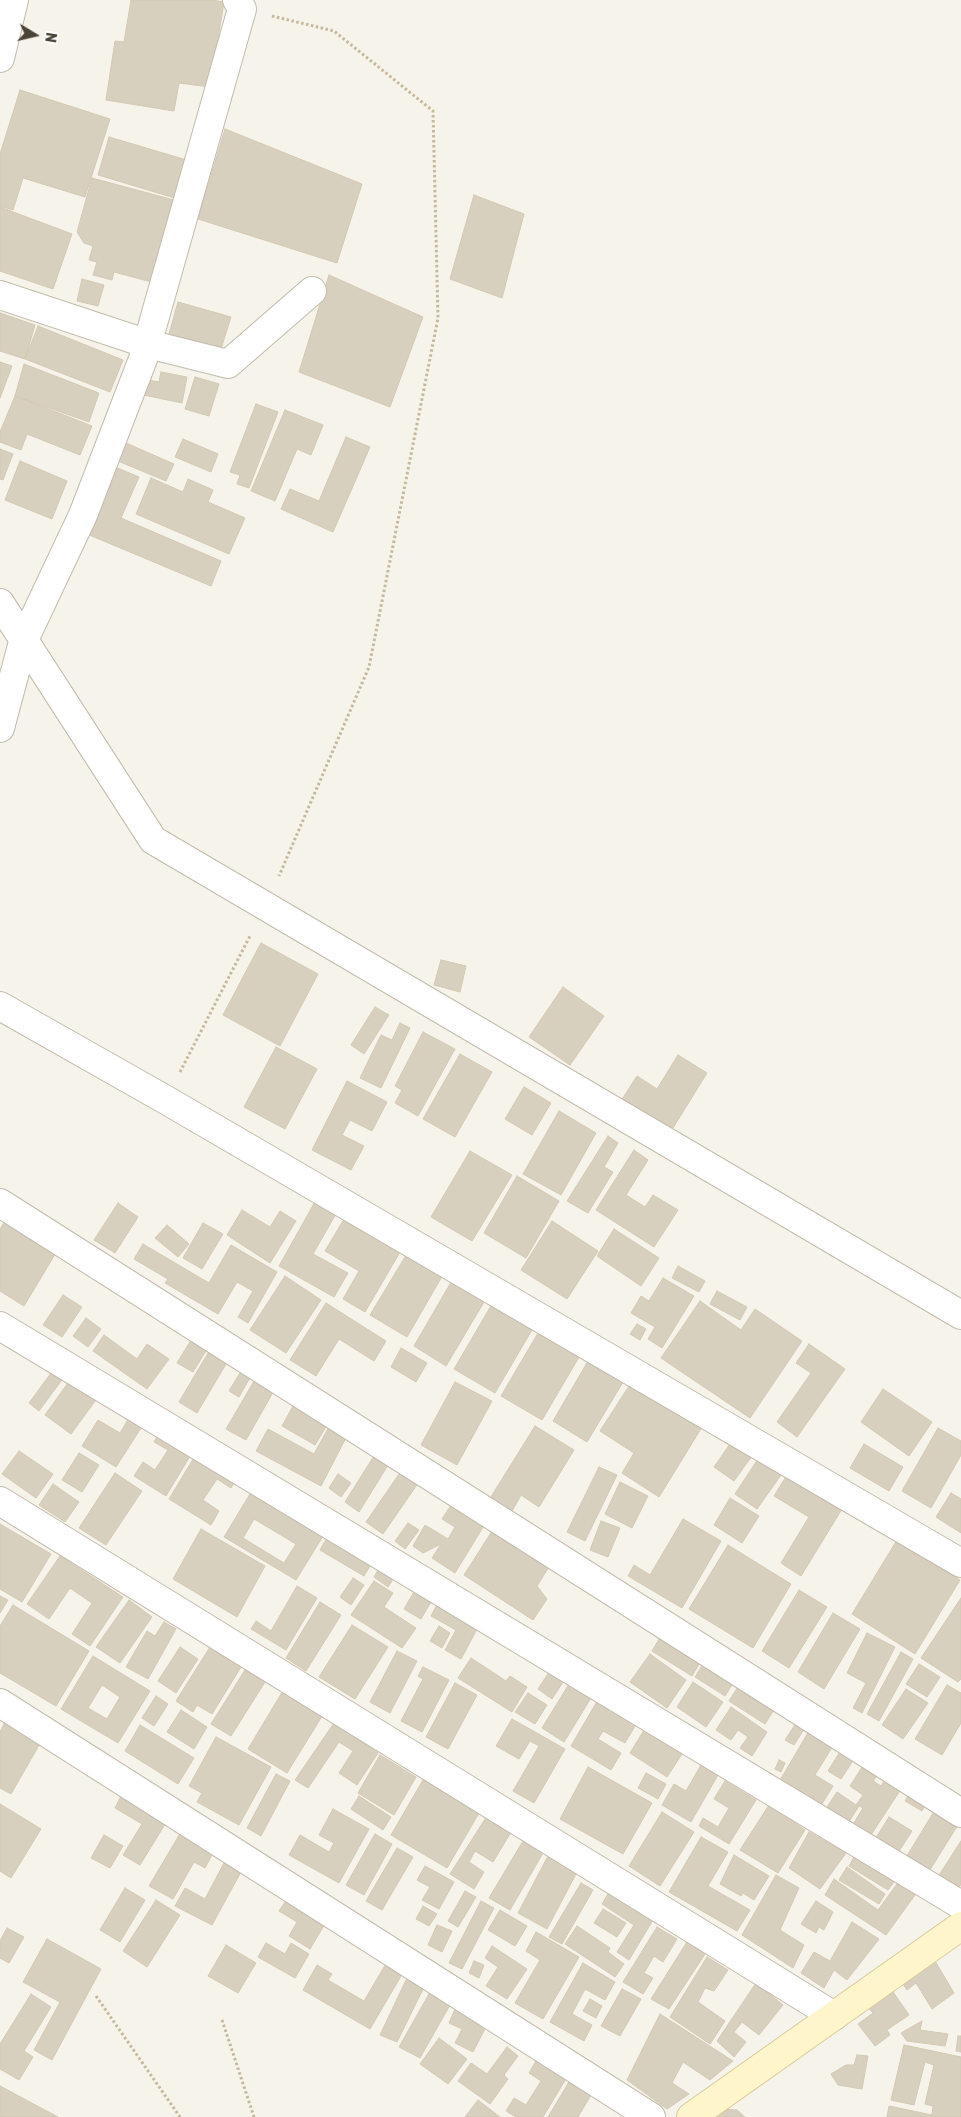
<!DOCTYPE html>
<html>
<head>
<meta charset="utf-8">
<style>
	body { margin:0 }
	#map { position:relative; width:961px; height:2117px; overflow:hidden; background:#f6f3ea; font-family:Rubik,sans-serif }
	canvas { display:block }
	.north { position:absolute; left:10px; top:10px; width:50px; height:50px; -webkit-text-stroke:4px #fff; paint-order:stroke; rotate:99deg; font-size:14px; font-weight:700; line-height:20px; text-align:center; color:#4a4437 }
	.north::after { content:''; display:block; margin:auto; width:18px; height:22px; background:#4a4437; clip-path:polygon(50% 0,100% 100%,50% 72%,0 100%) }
</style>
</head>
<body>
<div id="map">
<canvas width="961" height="2117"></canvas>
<div class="north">N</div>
</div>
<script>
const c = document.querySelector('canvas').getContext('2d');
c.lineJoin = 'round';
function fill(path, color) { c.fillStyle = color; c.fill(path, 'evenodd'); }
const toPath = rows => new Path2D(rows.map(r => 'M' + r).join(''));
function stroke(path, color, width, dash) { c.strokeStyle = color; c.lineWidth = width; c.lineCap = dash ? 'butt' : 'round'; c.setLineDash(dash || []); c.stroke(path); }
const building = toPath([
	[131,0,211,0,224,2,210,87,179,83,174,111,106,100,115,41,124,42,131,0],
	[20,90,110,119,85,197,23,178,13,210,0,206,0,154,20,90],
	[225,129,362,184,337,263,198,219,225,129],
	[109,137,190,161,178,199,98,175,109,137],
	[92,178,185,203,163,285,114,272,112,280,93,275,97,262,89,260,93,246,84,243,77,232,92,178],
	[474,195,524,214,502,298,450,279,474,195],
	[0,207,72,234,53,289,0,271,0,207],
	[329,275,423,317,390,407,299,372,329,275],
	[82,279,104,285,98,306,77,301,82,279],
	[178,302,231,317,221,349,169,334,178,302],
	[0,313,35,325,25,359,0,351,0,313],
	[38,326,123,360,110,392,25,359,38,326],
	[0,362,12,366,0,398,0,362],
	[24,364,99,393,89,422,15,396,24,364],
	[161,372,187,377,182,403,139,394,142,379,159,382,161,372],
	[195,377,219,384,209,416,185,409,195,377],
	[15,396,92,426,80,455,27,434,21,450,0,442,0,432,15,396],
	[256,404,278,412,249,488,237,484,240,475,230,472,256,404],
	[285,410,323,425,311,455,297,449,275,501,251,491,285,410],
	[346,437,370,447,333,532,281,509,290,489,319,501,346,437],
	[183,439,218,454,211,472,175,457,183,439],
	[126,443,174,464,166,481,118,461,126,443],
	[0,449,13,454,3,480,0,479,0,449],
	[20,461,67,481,52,519,5,500,20,461],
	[115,467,139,477,121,518,221,561,211,586,87,534,115,467],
	[151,478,183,492,188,479,213,490,208,502,245,518,229,554,136,514,151,478],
	[261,943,318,974,280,1046,223,1015,261,943],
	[441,960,466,966,460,992,434,985,441,960],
	[563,987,604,1016,570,1065,529,1037,563,987],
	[375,1007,389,1015,364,1054,351,1045,375,1007],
	[400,1023,410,1028,381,1088,360,1078,381,1035,392,1040,400,1023],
	[423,1032,455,1049,418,1116,395,1103,402,1090,395,1086,423,1032],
	[276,1047,317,1069,285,1129,244,1107,276,1047],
	[460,1054,492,1072,455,1137,423,1119,460,1054],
	[678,1055,707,1073,668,1136,619,1104,637,1076,657,1089,678,1055],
	[347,1081,387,1102,372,1131,350,1120,342,1135,364,1146,351,1170,312,1150,347,1081],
	[524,1087,551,1103,532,1135,505,1119,524,1087],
	[559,1111,596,1133,561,1195,523,1174,559,1111],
	[608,1136,618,1143,604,1167,613,1172,588,1213,567,1201,608,1136],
	[634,1150,648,1160,626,1195,645,1207,653,1195,678,1210,654,1247,596,1210,634,1150],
	[470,1151,512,1175,472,1241,431,1217,470,1151],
	[517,1176,559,1201,526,1258,484,1233,517,1176],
	[316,1200,337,1212,313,1254,348,1273,334,1297,279,1266,316,1200],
	[118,1203,138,1217,115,1253,94,1240,118,1203],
	[242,1210,270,1227,280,1211,296,1221,270,1263,227,1235,242,1210],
	[347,1214,403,1247,365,1312,343,1299,359,1271,325,1251,347,1214],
	[6,1220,57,1251,24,1306,0,1291,0,1229,6,1220],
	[552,1221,598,1251,567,1299,521,1270,552,1221],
	[203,1223,223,1234,202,1269,183,1258,203,1223],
	[167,1225,189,1244,178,1257,155,1238,167,1225],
	[614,1229,659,1258,641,1286,597,1256,614,1229],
	[143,1244,209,1283,231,1245,277,1272,248,1323,238,1317,253,1291,237,1282,218,1314,165,1283,168,1279,134,1259,143,1244],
	[408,1252,444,1273,407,1337,370,1315,408,1252],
	[678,1266,705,1281,699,1292,672,1278,678,1266],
	[285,1276,321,1300,286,1353,250,1330,285,1276],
	[454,1277,487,1297,446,1366,414,1346,454,1277],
	[663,1278,694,1296,662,1348,648,1339,655,1327,631,1313,641,1296,649,1301,663,1278],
	[717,1291,747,1307,740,1320,710,1304,717,1291],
	[63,1295,82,1307,62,1337,43,1325,63,1295],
	[495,1299,536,1323,495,1393,454,1369,495,1299],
	[700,1301,741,1330,755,1309,802,1341,750,1418,661,1358,700,1301],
	[326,1303,386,1341,374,1361,339,1339,316,1376,290,1360,326,1303],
	[86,1318,101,1329,88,1347,73,1336,86,1318],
	[637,1324,646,1329,640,1340,630,1334,637,1324],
	[541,1328,582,1352,542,1420,501,1396,541,1328],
	[104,1335,137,1359,147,1344,169,1359,147,1389,93,1351,104,1335],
	[193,1337,209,1346,193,1372,177,1363,193,1337],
	[809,1344,845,1369,797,1437,777,1422,811,1373,796,1363,809,1344],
	[211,1348,229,1359,197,1413,179,1402,211,1348],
	[401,1348,427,1363,416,1382,391,1367,401,1348],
	[591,1356,626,1377,587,1442,553,1421,591,1356],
	[243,1368,252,1374,239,1397,229,1391,243,1368],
	[54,1369,64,1377,39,1411,29,1403,54,1369],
	[75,1373,101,1393,71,1434,45,1415,75,1373],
	[257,1376,276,1387,246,1440,226,1429,257,1376],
	[455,1382,492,1401,457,1465,421,1445,455,1382],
	[631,1383,702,1427,659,1497,622,1473,634,1453,600,1431,631,1383],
	[883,1389,932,1422,909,1456,861,1422,883,1389],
	[293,1406,327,1425,315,1445,282,1426,293,1406],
	[134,1410,148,1417,116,1467,82,1446,98,1420,120,1433,134,1410],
	[331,1423,349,1432,321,1486,256,1451,268,1429,314,1454,331,1423],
	[535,1426,574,1450,539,1507,521,1495,511,1513,489,1500,535,1426],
	[162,1428,195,1448,166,1496,134,1476,143,1462,155,1470,168,1450,154,1442,162,1428],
	[938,1428,961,1441,961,1455,931,1508,902,1491,938,1428],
	[732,1441,752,1456,734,1481,714,1467,732,1441],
	[864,1444,903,1467,889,1491,850,1468,864,1444],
	[379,1448,393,1457,359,1512,345,1502,379,1448],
	[19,1451,53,1474,36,1498,2,1474,19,1451],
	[198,1451,238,1476,231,1488,217,1479,203,1500,219,1511,211,1525,169,1499,198,1451],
	[79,1453,99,1465,82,1492,62,1480,79,1453],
	[758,1459,781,1475,757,1509,735,1494,758,1459],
	[406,1464,423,1476,383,1534,366,1522,406,1464],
	[599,1467,617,1475,585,1541,567,1532,599,1467],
	[115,1473,142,1491,106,1545,79,1528,115,1473],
	[338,1474,351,1483,341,1497,329,1488,338,1474],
	[787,1475,842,1509,801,1576,781,1563,809,1517,774,1496,787,1475],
	[620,1482,648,1496,632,1528,605,1514,620,1482],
	[53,1484,79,1502,65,1522,39,1505,53,1484],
	[256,1484,328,1528,296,1580,224,1537,256,1484],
	[254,1519,296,1544,284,1563,243,1538,254,1519],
	[951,1493,961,1499,961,1533,936,1517,951,1493],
	[730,1498,759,1516,742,1543,714,1525,730,1498],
	[455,1499,488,1519,455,1573,432,1558,441,1544,423,1553,413,1546,425,1525,448,1539,455,1527,442,1519,455,1499],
	[683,1519,721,1541,682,1608,628,1576,634,1565,650,1575,683,1519],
	[601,1521,620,1528,608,1557,590,1550,601,1521],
	[408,1523,419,1530,405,1549,395,1541,408,1523],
	[0,1524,51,1554,22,1602,0,1589,0,1524],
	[496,1525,552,1562,537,1586,547,1599,533,1620,464,1575,496,1525],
	[201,1529,265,1566,237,1617,173,1579,201,1529],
	[332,1529,376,1556,364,1576,320,1550,332,1529],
	[897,1540,960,1580,915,1654,852,1614,897,1540],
	[728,1545,791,1584,753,1648,689,1609,728,1545],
	[60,1556,123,1597,90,1646,72,1634,92,1603,70,1588,49,1619,27,1604,60,1556],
	[384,1560,399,1570,388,1587,374,1577,384,1560],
	[353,1578,364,1585,351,1605,340,1597,353,1578],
	[374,1581,393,1593,384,1607,416,1628,402,1648,351,1615,374,1581],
	[418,1585,435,1595,421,1619,404,1609,418,1585],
	[297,1586,317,1598,286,1650,251,1629,256,1621,271,1631,297,1586],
	[799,1590,827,1607,789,1668,762,1651,799,1590],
	[0,1596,8,1600,0,1613,0,1596],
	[441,1597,482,1620,461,1659,445,1650,456,1630,431,1616,441,1597],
	[961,1598,961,1679,958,1682,921,1658,961,1598],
	[129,1600,152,1617,120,1663,96,1647,129,1600],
	[320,1602,341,1615,306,1671,286,1658,320,1602],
	[13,1605,89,1651,56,1706,0,1673,0,1626,13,1605],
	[833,1613,860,1629,824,1689,798,1672,833,1613],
	[164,1622,176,1629,148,1679,126,1667,147,1631,155,1636,164,1622],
	[352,1625,388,1647,355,1699,319,1677,352,1625],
	[439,1626,450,1633,442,1648,430,1641,439,1626],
	[664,1631,704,1656,692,1676,652,1651,664,1631],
	[867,1633,895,1647,862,1713,853,1708,866,1683,847,1673,867,1633],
	[180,1647,198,1659,176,1693,158,1681,180,1647],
	[210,1647,241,1667,212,1714,197,1705,193,1712,176,1701,210,1647],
	[397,1651,417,1661,390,1713,370,1702,397,1651],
	[901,1652,913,1659,879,1721,867,1714,901,1652],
	[650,1654,686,1680,667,1708,630,1682,650,1654],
	[93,1656,150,1691,118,1743,61,1709,93,1656],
	[102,1685,120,1697,107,1719,88,1708,102,1685],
	[708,1656,738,1675,725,1696,695,1677,708,1656],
	[471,1658,506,1681,510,1676,527,1687,512,1712,458,1678,471,1658],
	[919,1664,940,1677,927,1697,906,1684,919,1664],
	[553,1666,567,1676,552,1699,538,1689,553,1666],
	[423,1667,449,1680,422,1732,401,1721,423,1679,418,1676,423,1667],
	[245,1670,265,1682,231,1736,211,1724,245,1670],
	[743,1679,779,1702,765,1724,729,1701,743,1679],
	[693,1682,723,1702,706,1727,677,1707,693,1682],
	[455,1683,477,1695,448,1749,426,1737,455,1683],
	[569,1684,591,1698,564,1742,542,1728,569,1684],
	[947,1685,961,1693,961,1723,942,1755,915,1739,947,1685],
	[284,1689,324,1713,287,1773,248,1749,284,1689],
	[906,1689,928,1703,903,1739,882,1725,906,1689],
	[528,1693,547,1705,535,1724,515,1712,528,1693],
	[156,1696,168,1704,154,1726,142,1718,156,1696],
	[599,1698,638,1721,625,1743,603,1731,598,1739,621,1753,611,1770,571,1746,599,1698],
	[731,1707,767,1732,752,1756,740,1748,748,1737,738,1730,731,1740,716,1730,731,1707],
	[181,1710,207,1727,194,1749,167,1732,181,1710],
	[800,1717,808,1723,794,1745,785,1740,800,1717],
	[512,1719,565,1749,534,1803,513,1791,539,1746,530,1741,519,1759,496,1746,512,1719],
	[6,1720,42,1740,11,1794,0,1788,0,1732,6,1720],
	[334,1723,378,1753,357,1785,339,1773,353,1751,339,1742,308,1788,295,1780,334,1723],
	[140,1725,194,1758,178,1784,125,1751,140,1725],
	[812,1726,836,1741,815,1775,833,1786,820,1807,779,1782,812,1726],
	[646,1727,684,1751,667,1777,630,1753,646,1727],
	[216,1737,271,1767,239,1825,197,1802,202,1793,189,1786,216,1737],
	[843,1747,856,1756,841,1779,828,1771,843,1747],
	[380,1755,416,1777,394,1815,358,1793,380,1755],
	[779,1760,785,1763,781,1772,775,1769,779,1760],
	[866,1761,880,1771,873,1781,881,1786,888,1775,903,1786,869,1838,852,1826,863,1808,859,1806,847,1825,825,1810,837,1792,856,1805,863,1795,850,1786,866,1761],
	[701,1765,718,1775,691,1822,662,1805,674,1784,686,1791,701,1765],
	[588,1767,652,1803,623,1854,560,1819,588,1767],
	[646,1773,666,1784,658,1799,638,1788,646,1773],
	[276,1774,290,1781,261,1836,247,1828,276,1774],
	[423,1780,479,1813,447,1868,391,1835,423,1780],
	[725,1781,756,1800,729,1844,699,1826,703,1818,718,1827,729,1808,714,1799,725,1781],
	[913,1788,929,1799,922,1811,905,1801,913,1788],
	[122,1794,167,1821,140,1865,123,1855,142,1824,115,1808,122,1794],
	[359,1796,391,1817,383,1830,351,1809,359,1796],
	[0,1804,41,1829,11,1878,0,1871,0,1804],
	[769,1805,805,1830,778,1873,740,1850,769,1805],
	[938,1805,961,1820,928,1873,905,1859,938,1805],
	[333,1809,369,1829,339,1883,289,1855,300,1835,329,1852,334,1843,319,1835,333,1809],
	[662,1812,694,1832,660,1886,629,1866,662,1812],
	[487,1816,511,1832,493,1862,475,1851,469,1862,484,1872,474,1889,450,1874,487,1816],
	[889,1817,912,1831,896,1856,874,1841,889,1817],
	[181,1832,214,1851,205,1868,194,1862,173,1899,149,1886,181,1832],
	[809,1832,846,1853,820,1889,789,1868,809,1832],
	[375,1834,392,1844,364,1895,346,1885,375,1834],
	[104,1835,123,1846,110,1868,91,1858,104,1835],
	[701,1837,728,1852,708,1886,750,1910,737,1931,669,1892,701,1837],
	[523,1841,543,1853,510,1910,489,1898,523,1841],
	[961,1841,961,1884,956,1893,936,1880,961,1841],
	[397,1848,413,1857,382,1910,366,1901,397,1848],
	[734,1855,769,1876,754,1900,743,1893,741,1896,720,1884,734,1855],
	[548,1856,577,1872,547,1929,518,1913,548,1856],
	[854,1857,894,1882,888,1890,849,1866,854,1857],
	[225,1861,242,1870,212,1925,175,1906,185,1888,205,1899,225,1861],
	[425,1866,454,1882,439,1909,422,1900,430,1887,417,1880,425,1866],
	[847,1867,885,1894,879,1904,839,1880,847,1867],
	[776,1875,799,1888,780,1930,804,1945,793,1968,742,1935,776,1875],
	[834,1879,878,1910,897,1884,915,1895,886,1935,825,1895,834,1879],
	[581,1883,593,1890,562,1944,549,1937,581,1883],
	[125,1888,145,1900,120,1942,100,1930,125,1888],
	[465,1891,476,1897,458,1927,448,1921,465,1891],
	[609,1892,653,1920,629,1960,617,1952,634,1925,602,1904,609,1892],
	[287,1899,326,1922,310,1949,289,1936,297,1922,279,1911,287,1899],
	[156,1900,180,1915,147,1967,123,1951,156,1900],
	[481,1901,494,1908,462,1969,449,1963,481,1901],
	[816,1901,833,1912,824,1930,819,1927,816,1933,801,1924,816,1901],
	[423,1906,437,1914,429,1926,416,1919,423,1906],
	[603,1909,626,1923,617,1937,594,1923,603,1909],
	[500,1910,527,1926,515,1946,488,1930,500,1910],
	[852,1922,879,1939,847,1980,834,1970,824,1988,801,1973,814,1952,830,1961,852,1922],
	[437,1925,452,1931,442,1952,428,1945,437,1925],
	[577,1926,610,1948,608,1952,624,1964,615,1977,565,1944,577,1926],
	[657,1927,677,1939,663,1962,654,1956,644,1973,653,1978,643,1994,623,1982,657,1927],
	[7,1928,24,1937,9,1963,0,1958,0,1941,7,1928],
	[536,1932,579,1957,543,2019,515,2003,540,1960,526,1951,536,1932],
	[47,1939,101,1969,52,2060,34,2050,60,2002,23,1982,47,1939],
	[687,1942,705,1954,669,2009,651,1999,687,1942],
	[266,1943,285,1954,291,1943,309,1954,295,1978,258,1957,266,1943],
	[226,1945,256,1963,238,1993,208,1976,226,1945],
	[492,1946,527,1969,507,1999,486,1986,498,1967,485,1958,492,1946],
	[707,1957,728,1970,714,1991,705,1988,698,2002,725,2021,710,2044,670,2017,707,1957],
	[474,1961,484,1965,479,1978,469,1973,474,1961],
	[935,1961,954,1993,932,2009,916,1983,907,1990,903,1984,935,1961],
	[387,1962,404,1971,370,2029,303,1990,317,1965,332,1974,328,1980,364,2001,387,1962],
	[583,1963,615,1982,605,2000,585,1989,572,2014,592,2025,584,2041,550,2022,583,1963],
	[407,1978,424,1987,397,2042,380,2035,407,1978],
	[756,1983,783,2005,759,2035,742,2022,734,2032,746,2042,734,2057,717,2041,756,1983],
	[889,1986,909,2015,887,2030,890,2035,875,2046,858,2024,873,2013,866,2005,889,1986],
	[622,1989,641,1999,620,2036,601,2026,622,1989],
	[31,1994,51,2007,24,2051,33,2057,19,2080,0,2069,0,2044,31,1994],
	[429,1994,450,2005,420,2058,399,2047,429,1994],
	[590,1999,602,2006,596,2018,583,2011,590,1999],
	[456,2007,488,2023,473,2052,455,2043,462,2029,449,2023,456,2007],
	[660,2014,733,2061,710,2080,683,2062,672,2083,689,2094,667,2109,627,2080,660,2014],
	[922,2021,920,2030,948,2034,945,2046,907,2041,901,2033,922,2021],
	[958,2036,961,2036,961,2052,956,2051,958,2036],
	[439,2038,467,2059,448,2084,420,2064,439,2038],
	[904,2045,961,2057,961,2117,887,2117,889,2106,932,2115,933,2106,925,2104,934,2065,925,2062,914,2105,891,2100,904,2045],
	[507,2047,518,2056,504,2075,508,2079,490,2104,458,2081,471,2063,487,2074,507,2047],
	[857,2055,868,2056,862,2089,838,2085,831,2074,846,2065,854,2065,857,2055],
	[537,2059,567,2077,543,2117,516,2117,506,2111,514,2098,526,2105,541,2081,529,2073,537,2059],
	[569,2082,591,2095,578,2117,548,2117,569,2082],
	[0,2086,58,2117,0,2117,0,2086],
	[478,2100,500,2117,465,2117,478,2100],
	[717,2109,737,2110,745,2117,716,2117,717,2109]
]);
fill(building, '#d8d0bf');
stroke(building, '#d3c8b1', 1);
const street = toPath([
	[0,58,14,0],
	[0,295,148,344,228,364,312,291],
	[0,603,153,840,961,1315],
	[0,728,23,642,83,515,143,359,242,9,237,0],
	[0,1006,166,1100,961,1563],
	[0,1203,961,1813],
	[0,1326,961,1905],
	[0,1501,834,2016],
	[0,1703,651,2117]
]);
const secondary = toPath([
	[691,2117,961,1926]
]);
stroke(street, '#c2bcac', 30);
stroke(secondary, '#d8ca98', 30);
stroke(toPath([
	[272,16,334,31,433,111,438,318,369,667,279,876],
	[180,1072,250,936],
	[96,1996,180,2117],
	[222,2020,254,2117]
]), '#c5b99c', 3, [2.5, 2.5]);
stroke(street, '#fff', 28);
stroke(secondary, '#fff5cb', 28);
</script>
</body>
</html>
